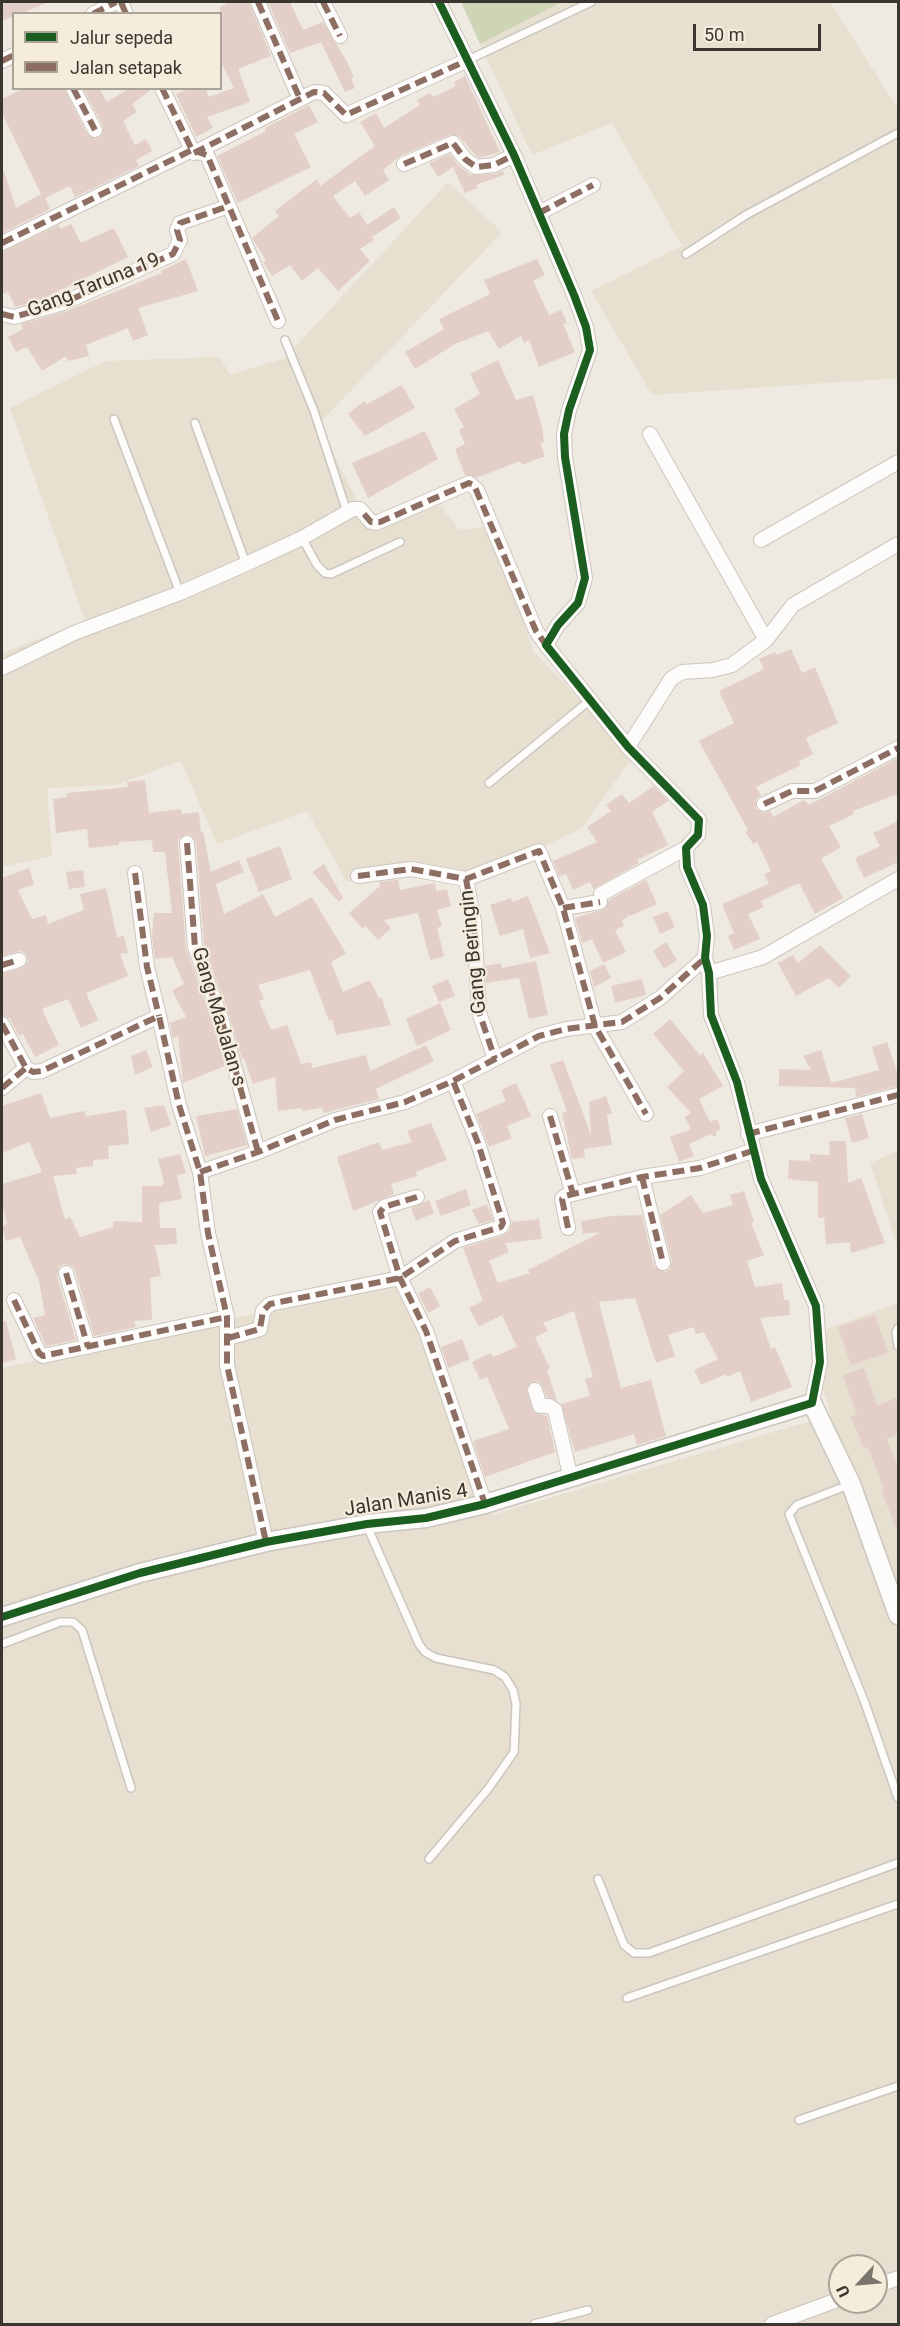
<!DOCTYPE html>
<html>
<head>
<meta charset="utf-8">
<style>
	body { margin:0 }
	#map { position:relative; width:900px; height:2326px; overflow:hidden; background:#efeae1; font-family:Roboto,sans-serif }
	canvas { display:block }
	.frame { position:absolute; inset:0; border:3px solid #393630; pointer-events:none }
	.legend { position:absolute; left:12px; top:12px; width:210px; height:78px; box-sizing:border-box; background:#f5ecdb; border:2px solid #aaa397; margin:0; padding:8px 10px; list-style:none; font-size:18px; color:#393630 }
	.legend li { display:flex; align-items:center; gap:12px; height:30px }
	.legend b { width:30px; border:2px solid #aaa397 }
	.north { position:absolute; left:828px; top:2254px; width:60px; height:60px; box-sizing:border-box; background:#f5ecdb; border:2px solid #aaa397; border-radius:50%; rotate:244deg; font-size:16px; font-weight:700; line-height:24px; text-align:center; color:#393630 }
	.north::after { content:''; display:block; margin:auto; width:21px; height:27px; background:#79756e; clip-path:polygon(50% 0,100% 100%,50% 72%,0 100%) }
	.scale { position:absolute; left:693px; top:24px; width:128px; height:27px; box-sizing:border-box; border:3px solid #393630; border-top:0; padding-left:8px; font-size:18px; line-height:21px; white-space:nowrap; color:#393630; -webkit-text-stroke:4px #f5ecdb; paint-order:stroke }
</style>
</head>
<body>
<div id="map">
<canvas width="900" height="2326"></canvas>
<div class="frame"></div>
<ul class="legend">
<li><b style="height:8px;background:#1b5e20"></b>Jalur sepeda</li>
<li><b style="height:8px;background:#8d6e63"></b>Jalan setapak</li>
</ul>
<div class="north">U</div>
<div class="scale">50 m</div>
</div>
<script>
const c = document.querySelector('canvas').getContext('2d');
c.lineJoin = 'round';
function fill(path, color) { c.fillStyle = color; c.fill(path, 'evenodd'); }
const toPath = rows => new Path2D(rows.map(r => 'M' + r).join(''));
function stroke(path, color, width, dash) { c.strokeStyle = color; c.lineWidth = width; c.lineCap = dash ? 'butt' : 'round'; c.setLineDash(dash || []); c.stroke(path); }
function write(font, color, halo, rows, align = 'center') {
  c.font = font + ' Roboto,sans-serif'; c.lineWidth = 4.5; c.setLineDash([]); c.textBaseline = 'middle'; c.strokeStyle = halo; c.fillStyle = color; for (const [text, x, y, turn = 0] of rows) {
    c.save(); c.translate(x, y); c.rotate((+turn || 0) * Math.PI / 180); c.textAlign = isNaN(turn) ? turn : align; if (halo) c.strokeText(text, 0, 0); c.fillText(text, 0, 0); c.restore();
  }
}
fill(toPath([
	[562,2,830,2,898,109,898,378,652,395,591,291,682,246,612,123,532,155,480,44],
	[448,182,502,232,319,424,371,530,440,505,459,530,491,526,533,651,634,755,581,829,469,880,413,868,347,882,307,811,217,844,181,761,116,785,47,788,52,856,2,867,2,653,85,621,10,408,106,361,220,357,230,375,285,358],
	[898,1151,898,1249,870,1163],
	[403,1282,492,1515,831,1415,822,1385,824,1330,898,1303,898,2324,2,2324,2,1368],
	[840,2266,876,2266,876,2302,840,2302]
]), '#e7dfcf');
fill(toPath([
	[461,2,562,2,480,44]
]), '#cdd5b6');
fill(toPath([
	[2,2,49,2,20,14,14,14,14,16,2,21],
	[230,2,249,2,271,56,238,69,250,102,207,117,213,128,196,137,176,94,192,88,205,88,209,97,234,88,220,60,220,7],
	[268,2,290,2,303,30,323,22,345,58,354,77,351,78,355,88,345,92,321,42,290,53],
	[465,76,500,152,478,158,458,135,450,135,400,156,383,170,389,180,365,196,355,181,333,196,350,218,359,212,367,225,394,207,401,218,372,237,374,240,360,249,370,261,338,291,318,268,302,281,290,265,272,276,263,262,266,260,252,238,279,216,275,211,317,179,320,186,375,146,360,122,376,113,384,128,420,105,417,100,430,93,433,97,456,86,454,82],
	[25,88,64,88,87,134,95,139,103,134,103,126,83,88,99,88,107,102,130,88,153,88,132,104,137,112,123,121,135,145,146,139,152,151,136,160,139,166,75,197,70,186,45,198,50,209,2,233,2,172,4,171,16,208,41,194,2,113,2,99],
	[309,105,318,122,294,134,311,167,238,203,217,156,266,131,265,128],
	[450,154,459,166,471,175,495,174,503,171,504,175,476,185,478,188,465,193,453,167,438,177,429,163],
	[71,224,81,243,114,228,128,257,38,301,15,307,8,292,2,294,2,252,59,225,61,229],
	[186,259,198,291,138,308,148,335,133,341,128,328,86,345,89,356,68,361,66,356,42,371,27,347,16,352,8,337,23,329,21,324,67,311,162,273,161,271],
	[537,259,545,275,533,281,549,315,561,310,567,323,563,324,575,352,539,367,529,340,524,343,521,336,499,349,488,331,455,344,415,369,405,352,444,329,439,319,490,294,484,280],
	[498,360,516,400,533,395,542,427,544,442,540,443,545,456,522,465,520,461,476,478,465,475,455,449,465,444,459,430,464,427,454,409,480,394,470,374],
	[402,385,415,408,365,436,348,414,364,401,367,404],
	[425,431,438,459,368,498,352,463],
	[791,649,802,673,815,667,838,723,806,738,813,754,799,761,801,765,756,787,761,795,756,799,756,808,763,813,770,811,773,817,804,800,809,805,898,758,898,794,853,811,854,814,829,826,841,847,821,859,843,898,815,914,799,883,761,901,764,907,748,914,760,939,734,950,728,936,734,933,722,904,769,884,764,874,771,871,757,842,753,844,746,832,748,830,699,741,734,723,719,691,764,669,759,659,775,652,777,655],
	[145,780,149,813,181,809,182,814,199,812,201,833,203,832,211,872,239,860,244,872,216,884,224,914,263,894,275,917,312,897,346,953,331,962,343,992,370,980,379,998,381,997,391,1025,336,1035,332,1020,329,1021,310,970,258,985,264,999,259,1001,271,1030,287,1025,301,1064,311,1062,312,1068,366,1055,370,1071,426,1045,434,1061,376,1089,379,1099,324,1113,322,1108,302,1111,302,1108,278,1111,275,1077,253,1084,244,1058,242,1059,229,1015,204,945,196,842,191,835,186,834,179,839,178,844,186,948,212,1021,225,1066,183,1083,178,1036,173,1038,170,1023,186,1017,172,990,184,984,172,957,155,959,152,936,154,913,172,913,165,852,153,852,152,840,119,842,119,845,89,848,87,829,56,833,53,799,67,797,67,793,128,787,127,782],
	[654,786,668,801,652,812,668,845,637,860,639,863,593,889,590,882,573,890,566,874,559,876,553,861,597,842,587,827,611,811,606,805,622,794,629,803],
	[898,821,898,862,864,878,855,858,880,846,873,833],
	[280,846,292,879,259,892,246,859],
	[324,864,343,898,339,902,312,872],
	[29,868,34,884,18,890,32,919,46,915,48,924,84,910,80,894,106,888,117,937,124,936,128,953,120,954,128,976,86,993,98,1020,81,1028,68,999,42,1009,59,1045,35,1057,23,1034,19,1036,10,1019,2,1015,2,974,22,968,28,962,26,954,21,951,2,956,2,878],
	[83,870,85,887,69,889,66,872],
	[398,880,400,890,435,883,436,891,447,889,451,906,437,910,442,926,437,928,444,956,430,960,418,913,384,920,391,928,378,940,365,926,362,928,349,913,380,886,379,882],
	[646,880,657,904,630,916,628,914,628,917,622,920,624,926,615,930,626,952,603,963,592,939,582,943,575,918,605,909,609,900],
	[528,896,550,953,530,958,523,929,500,936,490,905,511,898,512,902],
	[668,911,675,927,660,934,653,917],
	[666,942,677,960,664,969,653,951],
	[820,945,851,976,839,988,829,978,796,996,778,963,793,955,798,963],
	[536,961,548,1015,529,1019,519,978,486,983,485,966,501,963,502,968],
	[604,964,611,978,594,987,590,971],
	[448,979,455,996,439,1002,432,986],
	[642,979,646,995,615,1003,611,986],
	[440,1003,451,1030,417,1046,406,1019],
	[670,1019,700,1055,703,1053,723,1086,699,1099,710,1122,717,1119,721,1129,715,1132,717,1135,714,1137,711,1134,689,1144,694,1156,679,1162,670,1137,691,1129,685,1117,691,1113,667,1087,684,1071,653,1034],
	[887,1042,898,1075,898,1086,856,1097,855,1088,779,1086,779,1069,811,1070,803,1056,821,1050,831,1083,879,1070,872,1047],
	[146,1050,153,1067,135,1075,131,1056],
	[563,1060,591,1135,589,1102,606,1096,612,1113,607,1115,612,1145,584,1149,585,1157,572,1159,562,1113,567,1111,550,1065],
	[516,1083,531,1116,507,1126,512,1138,489,1147,476,1114,506,1101,501,1090],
	[41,1093,50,1118,84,1111,86,1116,126,1110,129,1144,108,1146,109,1159,93,1160,93,1166,76,1168,77,1174,53,1176,65,1220,70,1217,80,1237,113,1227,113,1221,142,1222,142,1186,162,1186,164,1182,158,1159,180,1154,186,1173,177,1175,182,1199,159,1203,160,1228,176,1228,177,1244,155,1245,161,1276,150,1278,152,1320,134,1321,136,1327,94,1336,75,1270,72,1266,64,1264,59,1267,57,1276,76,1340,46,1346,33,1318,45,1315,39,1281,20,1237,6,1241,2,1226,7,1224,2,1204,2,1184,42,1172,29,1142,2,1153,2,1106],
	[164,1105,171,1125,151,1132,144,1108],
	[237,1109,247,1145,205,1156,196,1116],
	[862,1114,869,1138,852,1143,845,1118],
	[431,1123,447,1160,416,1172,417,1176,391,1184,394,1194,353,1211,337,1157,379,1142,382,1150,412,1142,407,1131],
	[829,1141,846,1141,848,1183,861,1178,885,1243,851,1253,850,1242,826,1244,824,1217,818,1218,818,1182,788,1179,789,1160,810,1161,810,1154,830,1155],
	[466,1189,471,1205,441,1216,435,1201],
	[744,1191,754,1222,751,1223,764,1255,747,1261,755,1287,782,1283,784,1300,789,1300,790,1315,760,1318,771,1349,775,1347,792,1387,751,1402,740,1371,727,1377,726,1374,701,1385,694,1370,718,1359,704,1332,696,1334,693,1327,668,1335,675,1356,656,1363,635,1298,599,1302,621,1388,651,1380,666,1436,637,1445,634,1434,575,1452,561,1404,590,1396,585,1379,593,1377,574,1311,543,1323,548,1331,535,1337,550,1368,547,1370,557,1400,547,1397,543,1387,538,1381,532,1382,526,1389,534,1413,547,1416,555,1452,485,1477,473,1441,509,1429,487,1377,480,1380,472,1362,491,1353,493,1357,517,1347,502,1315,479,1327,469,1308,483,1301,463,1248,504,1235,509,1231,512,1222,539,1219,542,1239,505,1243,509,1252,489,1261,498,1283,530,1273,528,1270,601,1232,583,1234,581,1221,611,1216,642,1215,654,1266,665,1272,670,1269,672,1261,660,1215,691,1195,703,1213,733,1205,730,1195],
	[429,1200,434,1213,416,1221,411,1208],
	[487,1204,493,1220,479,1224,472,1210],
	[430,1287,440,1306,428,1313,418,1293],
	[875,1315,888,1353,851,1365,838,1327],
	[6,1321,16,1359,2,1363,2,1322],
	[462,1339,470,1359,448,1368,441,1347],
	[864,1368,877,1406,898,1397,898,1434,887,1439,898,1468,898,1533,881,1490,884,1489,868,1447,864,1448,851,1417,857,1415,843,1375]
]), '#e3cfc7');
const lane = toPath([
	[468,60,591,2],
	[686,254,746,215,898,133],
	[285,340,314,411,347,512],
	[114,419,180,593],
	[195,423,246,564],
	[302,538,317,565,325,573,331,574,400,542],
	[489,783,589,701],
	[898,1328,896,1332,898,1346],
	[851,1484,797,1505,789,1514,865,1703,898,1798],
	[367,1526,419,1644,425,1652,436,1658,494,1670,505,1677,513,1690,516,1704,514,1752,488,1789,429,1859],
	[2,1644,60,1622,73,1622,82,1630,131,1788],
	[598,1879,624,1945,634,1953,649,1953,898,1863],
	[627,1998,898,1904],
	[799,2120,898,2086],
	[534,2324,588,2310]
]);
const street = toPath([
	[121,2,126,14],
	[258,2,300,99],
	[323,2,340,36],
	[439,2,514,155,574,295,586,327,590,350,569,410,564,434,565,457,585,578,578,603,558,625,546,645,628,747,699,820,698,835,686,848,687,867,703,905,707,936,705,958,709,973,711,1015,737,1082,761,1179,816,1306,820,1362,812,1403],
	[93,14,116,2],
	[2,61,14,55],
	[73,88,95,130],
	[162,88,192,150,207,155,278,321],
	[194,153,314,92,324,93,346,115,468,60],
	[404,164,453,143,465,159,476,167,494,165,514,155],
	[539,213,593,185],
	[2,243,192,150],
	[2,314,14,317,63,303,173,254,180,240,177,230,180,223,229,206],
	[650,434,766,640],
	[761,540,898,462],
	[2,668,74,633,180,593,246,564,302,538,353,509,360,509,371,522,376,523,469,483,477,490,536,631,546,645],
	[628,747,671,679,682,672,713,670,732,665,766,640,793,605,898,544],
	[764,804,792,791,815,791,898,748],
	[187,843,195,947,221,1018,258,1152],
	[135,873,147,967,159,1016],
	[358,876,411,869,466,879,539,851,563,908,595,1026,646,1114],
	[466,879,474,922,479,1012,495,1059],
	[601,894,686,848],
	[563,908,600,902],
	[2,965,19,960],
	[709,973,763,957,898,879],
	[2,1024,26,1068,33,1072,42,1071,159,1016,179,1105,200,1172,208,1233,227,1317,227,1365,266,1542],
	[2,1088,26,1068],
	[550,1116,573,1194],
	[748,1134,898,1095],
	[200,1172,258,1152,335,1120,405,1102,453,1081,539,1036,566,1029,622,1022,660,998,705,958],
	[642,1177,663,1263],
	[417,1197,384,1207,380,1212,400,1278,426,1331,485,1504],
	[568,1228,562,1199,565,1196,642,1177,700,1168,752,1151],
	[66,1273,88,1347],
	[14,1300,39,1353,43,1356,227,1317],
	[228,1338,260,1329,263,1311,270,1304,400,1278,455,1241,501,1227,503,1223,478,1143,453,1081],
	[535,1390,540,1406,549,1406,555,1410,571,1479],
	[876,2286,898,2278],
	[772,2324,840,2299]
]);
const secondary = toPath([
	[2,1617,140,1573,266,1542,367,1524,426,1518,485,1504,812,1403,851,1484,898,1615]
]);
stroke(lane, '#cac6bf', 10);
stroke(street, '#cac6bf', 16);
stroke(secondary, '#cac6bf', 21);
stroke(lane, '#fdfcfa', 7);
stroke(street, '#fdfcfa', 14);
stroke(secondary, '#fdfcfa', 18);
stroke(toPath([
	[121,2,126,14],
	[258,2,300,99],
	[323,2,340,36],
	[93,14,116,2],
	[2,61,14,55],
	[73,88,95,130],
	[162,88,192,150,207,155,278,321],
	[194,153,314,92,324,93,346,115,468,60],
	[404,164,453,143,465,159,476,167,494,165,514,155],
	[539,213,593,185],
	[2,243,192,150],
	[2,314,14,317,63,303,173,254,180,240,177,230,180,223,229,206],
	[364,514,371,522,380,522,469,483,474,485,536,631,546,645],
	[764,804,792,791,815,791,898,748],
	[187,843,195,947,221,1018,258,1152],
	[135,873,147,967,159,1016],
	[358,876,411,869,466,879,539,851,563,908,595,1026,646,1114],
	[466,879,474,922,479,1012,495,1059],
	[563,908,600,902],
	[2,965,19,960],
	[2,1024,26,1068,33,1072,42,1071,159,1016,179,1105,200,1172,208,1233,227,1317,227,1365,266,1542],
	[2,1088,26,1068],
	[550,1116,573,1194],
	[748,1134,898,1095],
	[200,1172,258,1152,335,1120,405,1102,453,1081,539,1036,566,1029,622,1022,660,998,705,958],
	[642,1177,663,1263],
	[417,1197,384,1207,380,1212,400,1278,426,1331,485,1504],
	[568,1228,562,1199,565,1196,642,1177,700,1168,752,1151],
	[66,1273,88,1347],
	[14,1300,39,1353,43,1356,227,1317],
	[228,1338,260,1329,263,1311,270,1304,400,1278,455,1241,501,1227,503,1223,478,1143,453,1081]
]), '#8d6e63', 6, [12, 6]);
stroke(toPath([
	[2,1617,140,1573,266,1542,367,1524,426,1518,485,1504,812,1403,820,1362,816,1306,761,1179,737,1082,711,1015,709,973,705,958,707,936,703,905,687,867,686,848,698,835,699,820,628,747,546,645,558,625,578,603,585,578,565,457,564,434,569,410,590,350,586,327,574,295,514,155,439,2]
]), '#1b5e20', 8);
write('20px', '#393630', '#f5ecdb', [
	["Gang Taruna 19",94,286,-22],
	["Gang Beringin",474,952,-96],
	["Gang MaJalan s",218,1017,73],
	["Jalan Manis 4",406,1501,-9]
]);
</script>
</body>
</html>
